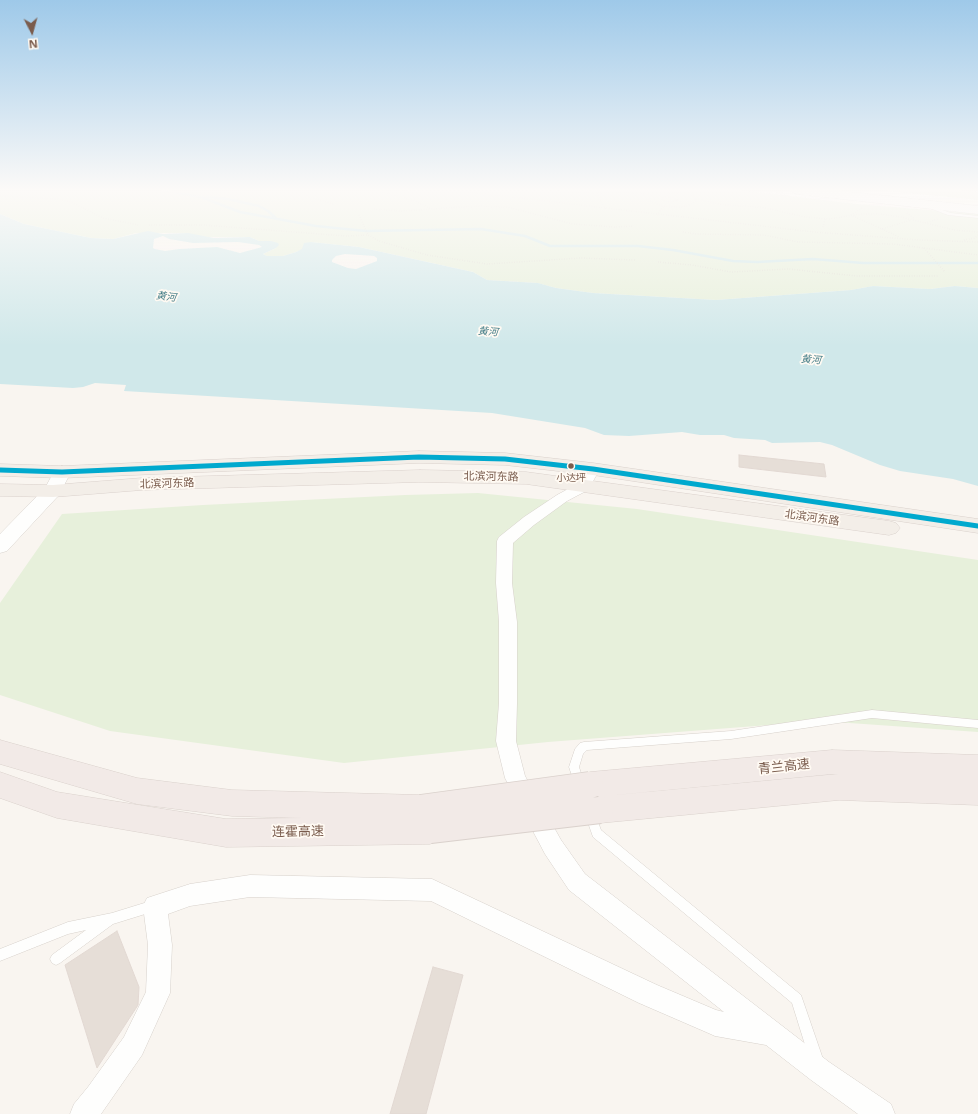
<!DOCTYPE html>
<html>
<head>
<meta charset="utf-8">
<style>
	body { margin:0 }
	#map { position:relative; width:978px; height:1114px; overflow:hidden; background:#f9f5f0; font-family:"Open Sans",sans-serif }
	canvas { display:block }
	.north { position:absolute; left:12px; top:12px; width:40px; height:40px; -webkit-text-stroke:3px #fffaf3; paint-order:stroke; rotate:174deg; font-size:11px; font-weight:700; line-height:16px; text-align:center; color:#7a5c4d }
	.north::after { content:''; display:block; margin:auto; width:14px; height:18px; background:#7a5c4d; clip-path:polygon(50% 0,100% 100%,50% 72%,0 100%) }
</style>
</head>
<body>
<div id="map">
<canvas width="978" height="1114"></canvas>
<div class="north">N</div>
</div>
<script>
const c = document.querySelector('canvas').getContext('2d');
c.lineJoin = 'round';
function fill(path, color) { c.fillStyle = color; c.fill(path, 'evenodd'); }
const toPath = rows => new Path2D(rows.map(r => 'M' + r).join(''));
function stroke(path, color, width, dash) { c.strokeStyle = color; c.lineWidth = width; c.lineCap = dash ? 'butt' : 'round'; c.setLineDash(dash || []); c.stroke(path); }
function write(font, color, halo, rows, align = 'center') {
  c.font = font + ' "Open Sans","Noto Sans SC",sans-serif'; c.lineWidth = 3.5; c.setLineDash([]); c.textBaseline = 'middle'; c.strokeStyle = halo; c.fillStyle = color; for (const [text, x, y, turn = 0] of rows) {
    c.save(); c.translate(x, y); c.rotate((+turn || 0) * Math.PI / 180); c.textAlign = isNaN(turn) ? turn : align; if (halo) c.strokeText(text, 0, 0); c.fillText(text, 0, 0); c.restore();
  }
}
fill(toPath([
	[739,190,857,204,978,214,978,288,955,286,930,289,873,286,851,290,716,300,593,293,556,288,537,283,487,280,473,272,359,247,311,242,302,250,296,252,283,256,267,256,263,254,276,248,271,241,259,241,250,237,205,237,180,233,136,233,113,239,91,238,24,224,0,214,0,191],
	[881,190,958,190,978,192,978,200],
	[478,493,637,509,978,560,978,732,821,721,548,742,344,763,110,731,0,695,0,603,62,514,203,505,405,495]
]), '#e7f0db');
fill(toPath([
	[0,214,24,224,91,238,113,239,148,231,163,234,188,233,214,238,250,237,259,241,271,241,278,243,279,245,276,248,263,254,267,256,283,256,296,252,302,249,304,243,311,242,359,247,473,272,487,280,538,283,556,288,593,293,716,300,851,290,873,286,930,289,955,286,978,288,978,486,953,479,900,471,880,465,832,445,820,442,772,443,765,440,734,438,724,435,700,435,682,432,629,436,604,435,585,428,492,413,124,391,126,385,95,383,83,387,73,388,0,384],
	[163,236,169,239,193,243,238,242,259,245,262,247,240,253,217,247,179,249,165,251,155,249,153,248,154,239],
	[345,254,374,256,377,258,377,261,356,269,348,268,332,262,332,260,336,256]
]), '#d0e8ea');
stroke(toPath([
	[162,190,201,197,240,212,316,226,366,231,481,229,525,236,550,246,638,246,673,250,733,261,757,262,813,259,863,263,978,263],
	[207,197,228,199,259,206,268,211,277,219]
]), '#d0e8ea', 2.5);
const building = toPath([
	[739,455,824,464,826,477,739,467,739,455],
	[117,931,139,987,138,1005,97,1068,65,965,117,931],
	[433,967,463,975,426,1114,390,1114,433,967]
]);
fill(building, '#e6ded7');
stroke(building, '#e2d8d2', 1);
const service = toPath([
	[924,204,951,213,978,216,978,218,948,215,924,206,924,204],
	[872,710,978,720,978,728,872,718,731,739,587,750,583,754,579,767,584,782,583,785,579,787,575,785,569,767,575,749,580,743,584,742,731,731,872,710],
	[590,809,594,811,601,830,801,995,823,1059,821,1064,816,1066,811,1064,792,1003,593,837,585,814,586,811,590,809],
	[154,900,158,902,160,906,158,910,113,924,60,963,56,965,52,963,50,959,52,955,86,930,68,934,0,961,0,949,68,922,112,913,154,900]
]);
const minor = toPath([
	[593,465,598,466,600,469,588,490,567,501,534,525,513,543,512,583,517,622,517,703,516,741,525,776,561,840,585,874,829,1062,891,1104,895,1114,858,1114,811,1080,766,1045,715,1036,706,1032,639,1003,431,901,250,897,190,906,168,914,172,945,170,993,142,1055,101,1114,70,1114,74,1104,88,1087,124,1037,146,992,148,945,143,906,147,898,190,884,250,875,432,879,657,985,716,1010,724,1012,569,890,545,854,505,778,496,741,499,703,499,622,496,583,497,541,499,537,524,517,557,495,577,484,588,466,593,465]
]);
const tertiary = toPath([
	[62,466,68,468,71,472,59,495,7,551,0,553,0,534,45,488,56,468,62,466]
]);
const secondary = toPath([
	[790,190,833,190,978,206,978,214,796,194,790,190]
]);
const primary = toPath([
	[419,451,505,453,593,463,978,519,978,533,593,475,505,465,419,463,62,478,0,476,0,464,62,466,419,451],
	[420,470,526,472,889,521,896,523,900,528,896,533,889,535,526,484,420,482,142,490,53,497,0,496,0,484,53,485,142,478,420,470]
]);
const motorway = toPath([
	[0,740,137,778,232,790,421,795,431,799,435,808,432,817,440,820,445,830,440,840,430,844,226,847,57,818,0,798,0,772,57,792,226,819,301,818,232,816,137,804,0,764,0,740],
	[832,750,978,755,978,805,839,800,600,823,590,819,585,810,590,801,600,797,590,798,580,794,576,785,580,776,590,772,832,750],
	[832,774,838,774,605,796,832,774]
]);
stroke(service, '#d7d1cb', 1);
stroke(minor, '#d7d1cb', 1);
stroke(tertiary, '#d7d1cb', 1);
stroke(secondary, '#d9d2cb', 1);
stroke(primary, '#dad1cc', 1);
stroke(motorway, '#dad1cc', 1);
stroke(toPath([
	[298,190,309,197,334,204],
	[375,190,415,201,432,209],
	[450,190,814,232,919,240,978,242],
	[574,190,582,193,616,192,647,194],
	[653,190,647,194,650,201,662,206,680,207,687,206,696,201,694,195,684,190],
	[669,190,666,192,669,194,679,193,674,190],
	[757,190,786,194],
	[545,191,547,190],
	[597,193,606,210],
	[0,196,57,199,71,202,103,218,138,225],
	[663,197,672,197,678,200,668,202,662,200,663,197],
	[696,199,724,205,761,207,805,217,829,219,860,214,880,214,901,217,954,230,978,232],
	[374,209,400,211,478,206,507,207,573,224,614,227,634,226],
	[907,213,915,219],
	[359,215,368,235],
	[657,215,664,206],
	[851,215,862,208],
	[853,216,882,229,911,220],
	[925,223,938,219],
	[149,225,203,225,346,236,368,235,379,241,427,255,487,264,581,258,635,260],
	[823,227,825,219],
	[882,229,899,237],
	[683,232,696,234,764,235,798,242,893,244,978,255],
	[964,240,975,238,978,235],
	[924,248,945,272],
	[658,262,692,265,731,272,789,269,856,276,938,276]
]), '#dcd5d0', 1.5, [0.5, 2]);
fill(service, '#fefefd');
fill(minor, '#fefefd');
fill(tertiary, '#fefefd');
fill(secondary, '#fefefd');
fill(primary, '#f3eee8');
fill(motorway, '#f2eae7');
const motorwayBridge = toPath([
	[421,808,590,785],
	[430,830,600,810]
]);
stroke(motorwayBridge, '#dad1cc', 28, []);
stroke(motorwayBridge, '#f2eae7', 26);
stroke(toPath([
	[0,470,62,472,419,457,505,459,593,469,978,526]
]), '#00a9ce', 5);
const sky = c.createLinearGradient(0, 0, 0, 346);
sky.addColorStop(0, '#9ec9e9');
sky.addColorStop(0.55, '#fcfaf8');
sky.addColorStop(1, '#fcfaf800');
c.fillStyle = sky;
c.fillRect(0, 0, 978, 346);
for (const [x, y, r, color] of [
	[571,466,3.5,"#7a5c4d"]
]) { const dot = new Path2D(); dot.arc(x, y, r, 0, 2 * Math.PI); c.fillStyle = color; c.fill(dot); stroke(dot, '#fffaf3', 1.5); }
write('italic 10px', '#437c86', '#fffaf3', [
	["黄河",166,297,7],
	["黄河",488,332,5],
	["黄河",811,360,5]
]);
write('10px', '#7a5c4d', '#fffaf3', [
	["小达坪",571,478]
]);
write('11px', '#7a5c4d', '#fffaf3', [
	["北滨河东路",491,477,1],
	["北滨河东路",167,484,-2],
	["北滨河东路",812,518,8]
]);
write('13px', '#7a5c4d', '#fffaf3', [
	["青兰高速",784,767,-6],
	["连霍高速",298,832,-1]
]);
</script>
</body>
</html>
